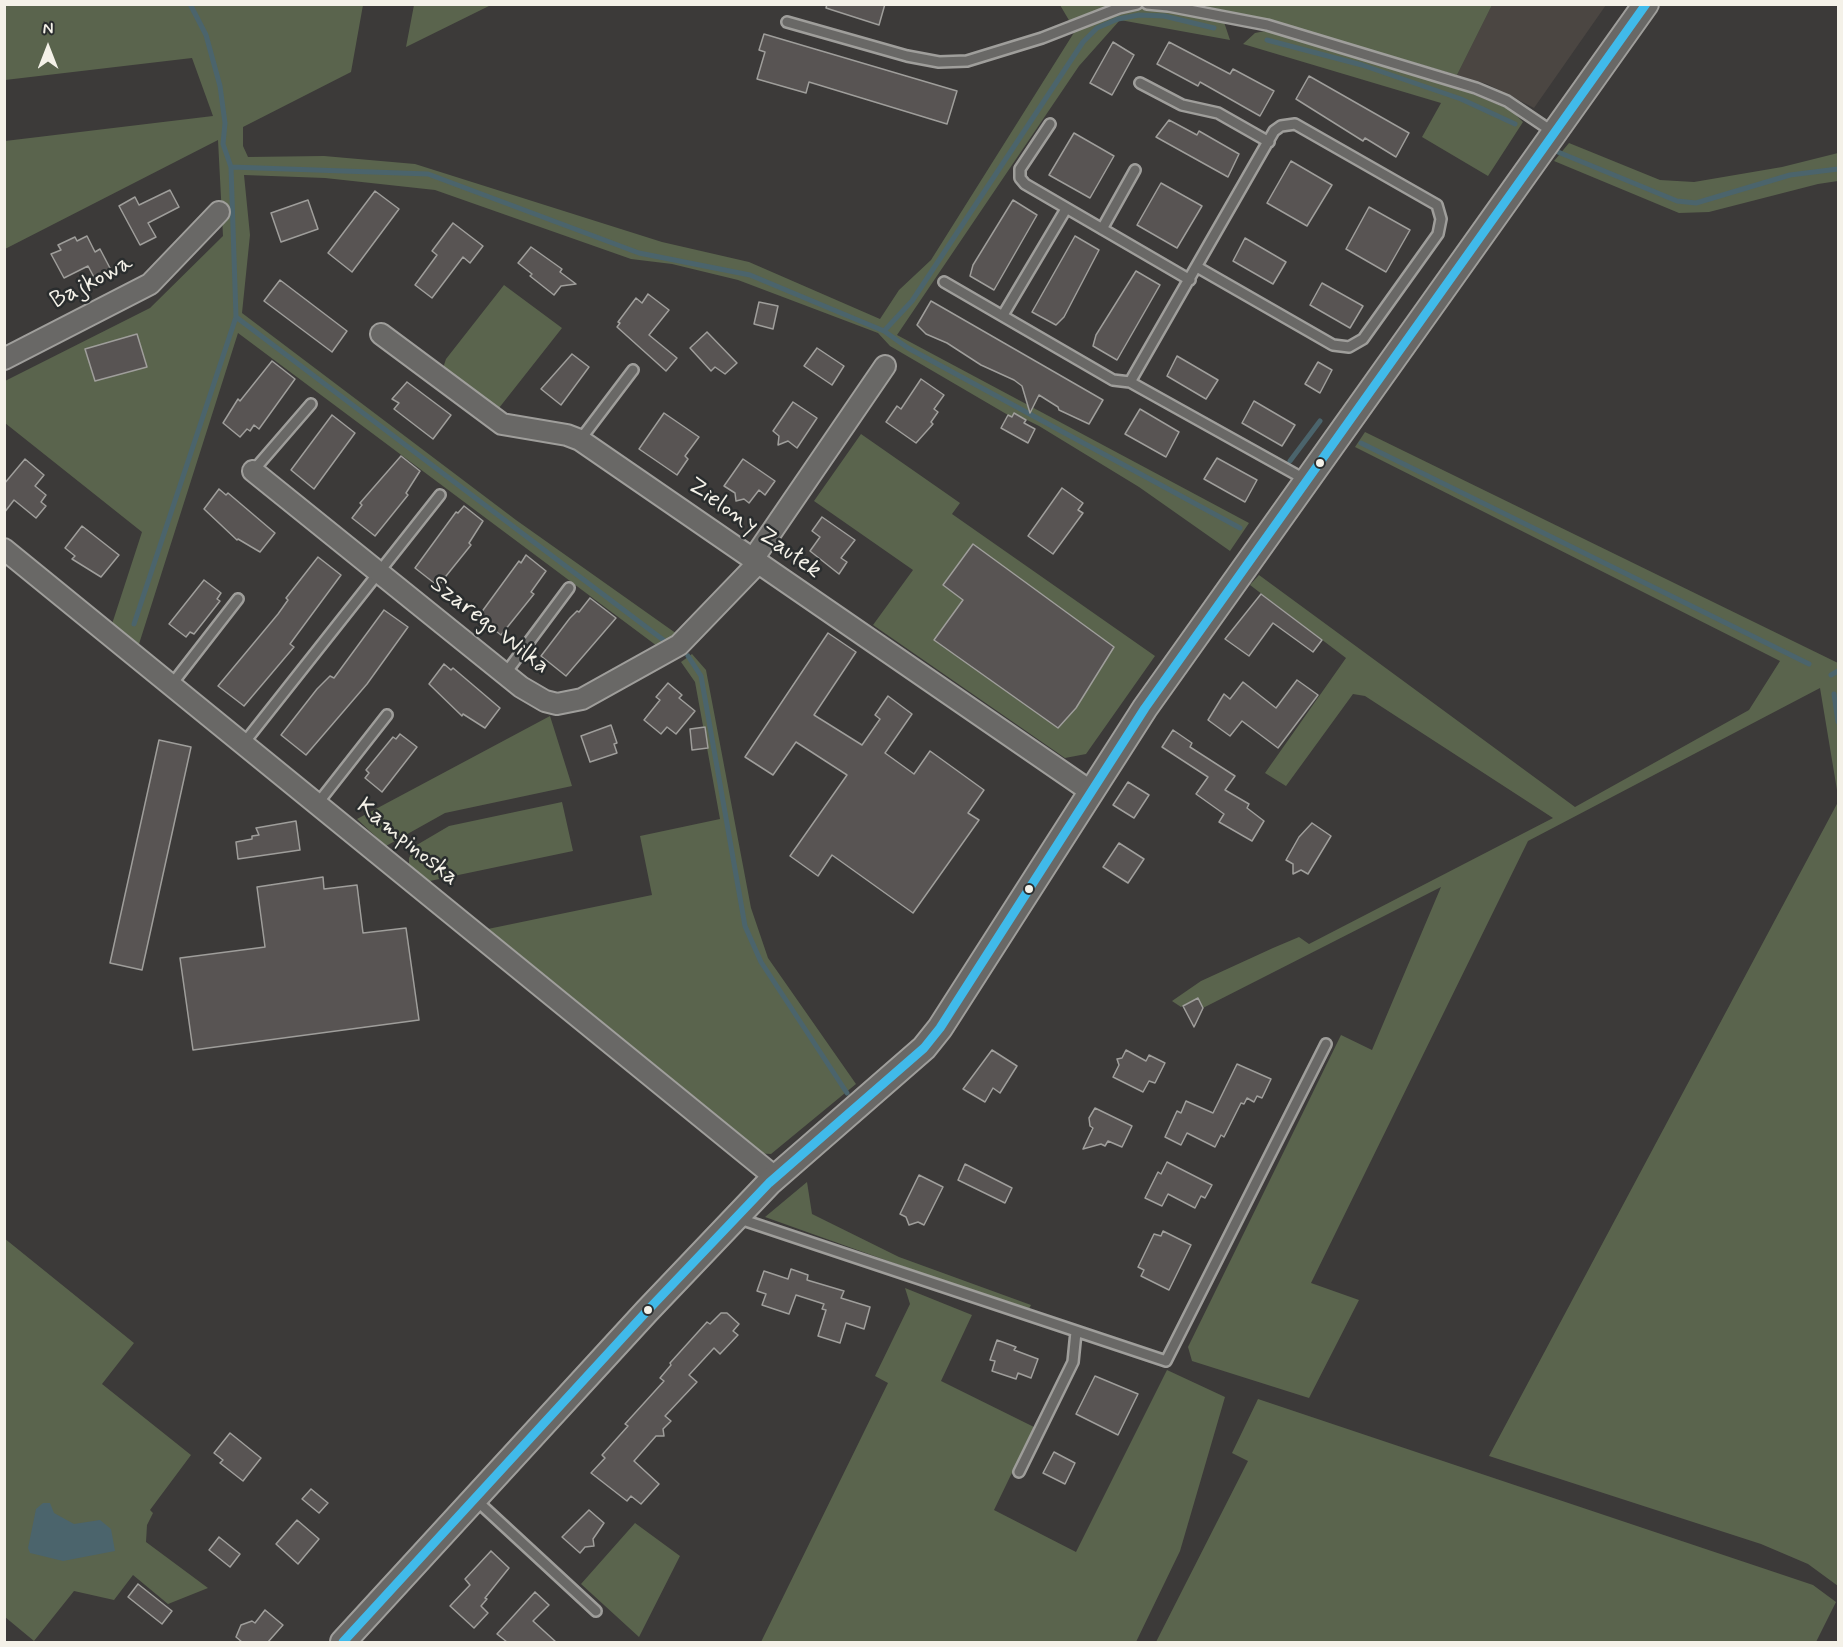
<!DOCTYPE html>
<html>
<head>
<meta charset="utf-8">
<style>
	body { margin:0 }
	#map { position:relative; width:1843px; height:1647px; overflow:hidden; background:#3c3a39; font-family:Mynerve,sans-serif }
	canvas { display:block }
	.frame { position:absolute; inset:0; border:6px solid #f4f1e8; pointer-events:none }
	.north { position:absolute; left:18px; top:18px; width:60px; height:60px; -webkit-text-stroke:4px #2a2d2e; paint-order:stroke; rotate:0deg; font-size:16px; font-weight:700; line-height:24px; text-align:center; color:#f4f1e8 }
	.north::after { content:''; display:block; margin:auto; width:21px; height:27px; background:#f4f1e8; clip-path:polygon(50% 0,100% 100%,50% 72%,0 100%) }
</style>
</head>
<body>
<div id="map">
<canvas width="1843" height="1647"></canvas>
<div class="frame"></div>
<div class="north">N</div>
</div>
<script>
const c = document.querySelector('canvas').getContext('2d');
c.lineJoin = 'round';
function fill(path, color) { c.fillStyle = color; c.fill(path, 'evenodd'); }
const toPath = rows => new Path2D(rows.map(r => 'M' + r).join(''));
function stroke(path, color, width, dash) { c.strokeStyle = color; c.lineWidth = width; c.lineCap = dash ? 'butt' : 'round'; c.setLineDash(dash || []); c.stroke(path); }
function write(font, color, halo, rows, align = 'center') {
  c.font = font + ' Mynerve,sans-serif'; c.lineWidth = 5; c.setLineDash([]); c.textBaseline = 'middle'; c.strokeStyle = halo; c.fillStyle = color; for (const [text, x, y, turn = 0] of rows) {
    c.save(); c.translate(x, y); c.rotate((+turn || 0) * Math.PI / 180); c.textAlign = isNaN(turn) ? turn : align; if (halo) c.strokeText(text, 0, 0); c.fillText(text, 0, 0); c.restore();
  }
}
fill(toPath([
	[1492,5,1606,5,1534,108,1487,84,1457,75]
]), '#4b4642');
fill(toPath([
	[5,5,363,5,351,72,243,127,243,146,248,157,324,156,415,164,662,242,749,262,880,319,899,290,931,260,1075,31,1088,23,1122,11,1152,8,1224,22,1230,40,1120,20,1079,66,897,335,1249,523,1230,551,1139,487,1039,426,1015,414,1012,417,1008,415,890,346,878,333,738,280,672,264,631,259,435,190,325,178,244,175,250,235,242,313,516,520,677,634,657,646,238,333,139,644,112,624,142,532,5,423,5,381,150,308,223,236,218,140,5,249,5,141,213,116,192,58,5,80],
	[414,5,414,4,491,5,406,47],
	[1060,5,1108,5,1070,22],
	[1199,5,1492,5,1457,75,1271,21],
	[1270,30,1470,93,1511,110,1523,122,1488,176,1422,137,1441,103,1243,44,1255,33],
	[1569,143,1660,180,1694,182,1782,167,1838,153,1838,181,1818,184,1709,212,1679,213,1554,161],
	[504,285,562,328,499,408,443,368,446,359],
	[1365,432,1838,663,1838,796,1820,688,1528,841,1311,1283,1359,1300,1309,1398,1192,1361,1188,1347,1341,1035,1372,1050,1441,887,1203,1008,1198,998,1181,1007,1172,1001,1201,981,1273,948,1299,937,1309,944,1553,818,1365,696,1353,694,1286,786,1265,773,1346,658,1250,585,1259,575,1575,807,1749,710,1780,661,1355,447],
	[861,434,960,503,952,514,1155,656,1086,754,1065,758,873,625,913,570,814,501],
	[692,654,706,670,751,908,768,958,856,1084,771,1154,754,1153,483,930,652,895,640,836,720,819,695,682,681,662],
	[550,716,572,786,445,813,386,846,357,819],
	[562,802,573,851,425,882,409,869,409,858,415,846,449,826],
	[1838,802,1838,1586,1808,1564,1761,1544,1489,1456],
	[807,1182,812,1214,899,1257,1031,1305,1028,1311,765,1217],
	[4,1238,134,1343,102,1384,191,1455,150,1510,153,1513,147,1525,146,1542,208,1588,168,1604,133,1575,114,1600,74,1591,34,1641,5,1617],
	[905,1288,972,1315,941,1381,1034,1427,994,1510,1076,1552,1167,1370,1225,1397,1180,1551,1136,1642,761,1642,888,1383,875,1376,910,1304],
	[1258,1399,1813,1585,1836,1602,1816,1642,1156,1642,1248,1461,1232,1453],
	[635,1523,680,1556,639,1637,581,1584]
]), '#5a644d');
fill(toPath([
	[43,1503,50,1503,54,1513,74,1524,100,1520,111,1529,115,1551,63,1561,30,1553,28,1548,36,1509]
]), '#4b646c');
stroke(toPath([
	[1267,40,1362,65,1461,99,1515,124],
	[1558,152,1677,201,1696,203,1790,175,1838,169],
	[231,167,428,174,639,253,750,275,884,331,908,348,1240,528],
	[236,317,666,642],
	[884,331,912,301,1083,42,1097,28,1118,19,1139,15,1164,16,1214,28],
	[1361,443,1809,664],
	[1290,461,1320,421],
	[134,624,236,317,231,167,223,144,225,123,220,86,206,35,190,4],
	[688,656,701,676,745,926,761,962,847,1093],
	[1831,675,1838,671],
	[1834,694,1838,722]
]), '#4b646c', 5);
const building = toPath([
	[827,4,885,4,879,25,826,8,827,4],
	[764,34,957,91,947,124,809,82,806,93,757,79,765,52,759,50,764,34],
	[1113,42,1134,55,1112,95,1090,83,1113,42],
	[1169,42,1230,74,1233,69,1274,91,1260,116,1200,82,1198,86,1157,64,1169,42],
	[1309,76,1409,133,1396,157,1365,138,1363,141,1296,99,1309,76],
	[1169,120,1197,135,1199,131,1239,154,1228,177,1156,137,1169,120],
	[1074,133,1114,156,1090,198,1049,175,1074,133],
	[1291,161,1332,185,1307,226,1267,203,1291,161],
	[1161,183,1202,206,1177,248,1137,225,1161,183],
	[170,190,179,207,148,223,156,237,140,245,119,206,135,197,139,205,170,190],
	[375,191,399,209,352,272,328,253,375,191],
	[308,200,318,229,281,242,271,213,308,200],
	[1013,200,1037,215,994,290,970,276,973,265,1013,200],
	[1369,207,1410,230,1386,272,1346,249,1369,207],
	[453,223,483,246,470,263,463,257,432,298,415,285,437,255,432,251,453,223],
	[87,236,95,252,100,249,111,270,95,279,88,266,64,278,51,254,61,250,58,245,75,237,77,241,87,236],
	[1075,236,1099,250,1064,317,1056,325,1032,312,1075,236],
	[1245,238,1286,262,1273,284,1233,261,1245,238],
	[531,247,562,269,560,272,576,284,561,286,554,295,530,276,532,274,518,263,531,247],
	[1136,271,1160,285,1117,360,1093,346,1096,335,1136,271],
	[280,280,347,331,332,352,264,301,280,280],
	[1322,283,1363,306,1350,328,1310,305,1322,283],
	[648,294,669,310,649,335,677,358,666,371,617,327,620,323,618,322,636,298,642,303,648,294],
	[931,301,1103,400,1089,424,1059,410,1058,407,1039,395,1030,413,1022,386,1014,380,981,365,947,343,926,334,917,325,931,301],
	[759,302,778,306,773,329,754,324,759,302],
	[707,332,737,363,725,374,715,367,711,371,690,348,707,332],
	[137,334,147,367,95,381,85,349,137,334],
	[817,348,844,366,832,385,804,366,817,348],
	[572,354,589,367,561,405,541,389,572,354],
	[1177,356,1218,380,1206,399,1167,376,1177,356],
	[272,361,295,379,259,429,254,425,250,431,247,429,240,437,223,423,238,399,240,401,272,361],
	[1318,362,1332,370,1320,393,1305,384,1318,362],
	[921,379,944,395,934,409,938,412,931,422,933,424,916,443,886,422,897,406,901,409,921,379],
	[407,382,451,415,433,439,394,409,399,403,392,399,407,382],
	[1254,401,1295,425,1282,446,1242,423,1254,401],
	[793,402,817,418,797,448,788,441,778,445,779,436,773,431,793,402],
	[1140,409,1179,432,1166,457,1125,434,1140,409],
	[664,413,699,437,685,456,688,459,677,475,639,449,664,413],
	[1014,413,1026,420,1024,423,1035,429,1028,443,1001,428,1008,415,1012,417,1014,413],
	[332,415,355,433,314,489,291,470,332,415],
	[401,456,420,471,406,493,408,495,375,536,352,518,362,505,360,503,401,456],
	[1217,458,1257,480,1245,502,1204,479,1217,458],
	[25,459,44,475,35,486,46,495,41,502,46,506,36,518,14,500,4,513,4,484,25,459],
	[743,459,775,481,765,495,759,490,749,503,744,499,736,501,735,493,724,486,743,459],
	[1062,488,1083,503,1078,510,1083,513,1053,554,1028,536,1062,488],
	[219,489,226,495,228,493,275,533,260,552,238,539,237,540,204,509,219,489],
	[464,506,483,521,469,543,471,545,438,586,415,568,456,512,458,513,464,506],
	[822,517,855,540,841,558,847,562,839,574,810,551,820,537,812,531,822,517],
	[82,526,119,555,101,577,72,559,75,556,65,548,82,526],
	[973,544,1114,647,1076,708,1058,728,934,640,963,600,943,585,973,544],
	[526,555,546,571,531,592,534,594,501,635,478,617,519,561,521,563,526,555],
	[318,557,341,575,290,644,294,647,244,706,218,686,278,614,288,600,286,598,318,557],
	[204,580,221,593,217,599,220,601,194,634,190,632,186,637,169,624,204,580],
	[1261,594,1322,640,1313,652,1273,623,1249,656,1225,639,1261,594],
	[590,598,616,618,566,676,541,656,570,618,577,611,579,612,590,598],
	[384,610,408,627,367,684,306,755,281,735,317,689,330,676,334,678,384,610],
	[828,633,856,652,814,715,862,745,880,719,875,715,888,696,912,714,885,753,914,774,930,751,984,790,968,813,979,820,913,913,832,855,818,876,790,856,847,775,796,742,773,775,745,757,828,633],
	[444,664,451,670,453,668,500,708,485,728,463,714,462,716,429,684,444,664],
	[1297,680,1318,695,1278,748,1242,721,1230,736,1208,720,1224,694,1230,699,1243,682,1276,708,1297,680],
	[668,683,682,695,679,698,695,711,676,734,667,727,661,734,644,720,660,700,656,697,668,683],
	[611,725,617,743,614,744,617,753,590,762,581,736,611,725],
	[705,727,708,748,692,750,690,729,705,727],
	[1173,730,1192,743,1190,747,1235,776,1225,790,1249,804,1247,808,1264,821,1252,841,1219,822,1224,814,1196,794,1208,777,1162,747,1173,730],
	[400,734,417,747,382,792,365,778,369,773,366,770,393,737,396,739,400,734],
	[159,740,191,747,142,970,110,963,159,740],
	[1128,782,1149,795,1134,818,1113,805,1128,782],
	[296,821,300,850,238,859,236,842,252,839,252,836,259,835,256,828,296,821],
	[1312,823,1331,836,1308,874,1301,870,1293,874,1293,864,1286,860,1299,837,1312,823],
	[1119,843,1144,859,1128,883,1103,867,1119,843],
	[323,877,324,889,357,885,363,933,406,928,419,1020,193,1050,180,958,265,947,257,887,323,877],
	[1198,998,1203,1008,1194,1027,1183,1006,1198,998],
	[992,1050,1017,1066,1000,1093,993,1088,985,1102,963,1089,992,1050],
	[1126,1050,1146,1061,1149,1055,1165,1063,1155,1083,1149,1081,1143,1092,1113,1077,1119,1065,1117,1059,1122,1058,1126,1050],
	[1237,1064,1271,1079,1262,1098,1257,1096,1254,1102,1247,1098,1244,1104,1241,1103,1224,1137,1221,1135,1215,1147,1187,1133,1181,1145,1165,1137,1177,1111,1181,1113,1186,1101,1213,1113,1237,1064],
	[1095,1108,1132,1126,1122,1147,1108,1141,1105,1146,1101,1144,1083,1149,1093,1128,1090,1126,1089,1118,1095,1108],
	[1167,1162,1212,1185,1205,1198,1201,1196,1195,1208,1168,1194,1162,1206,1145,1198,1158,1172,1161,1174,1167,1162],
	[965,1164,1012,1188,1005,1203,958,1180,965,1164],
	[919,1175,943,1187,924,1225,918,1222,909,1225,906,1217,900,1214,919,1175],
	[1163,1231,1191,1245,1169,1290,1141,1276,1144,1270,1138,1267,1154,1234,1161,1236,1163,1231],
	[791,1269,808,1275,807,1280,844,1291,841,1298,870,1307,864,1329,846,1323,840,1343,818,1336,826,1310,822,1309,824,1304,796,1295,789,1314,762,1305,766,1294,757,1291,764,1271,788,1279,791,1269],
	[721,1313,727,1313,739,1324,733,1331,738,1335,720,1354,714,1348,689,1375,697,1382,665,1416,671,1421,663,1429,664,1436,656,1436,634,1461,659,1484,641,1504,631,1496,627,1501,591,1473,605,1458,602,1455,628,1426,625,1424,664,1381,660,1378,671,1365,670,1363,707,1322,710,1324,721,1313],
	[997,1340,1016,1347,1014,1350,1038,1359,1031,1378,1018,1373,1016,1379,992,1371,995,1361,990,1360,997,1340],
	[1095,1376,1138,1394,1118,1435,1076,1414,1095,1376],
	[230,1433,261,1458,243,1481,220,1463,223,1460,214,1453,230,1433],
	[1054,1452,1075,1463,1065,1484,1043,1473,1054,1452],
	[311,1489,328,1503,319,1513,302,1499,311,1489],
	[589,1510,604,1523,593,1539,594,1546,585,1547,580,1553,562,1537,589,1510],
	[297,1520,319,1539,298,1564,276,1544,297,1520],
	[219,1537,240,1554,230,1567,209,1550,219,1537],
	[491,1551,509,1568,485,1598,487,1599,481,1606,488,1613,474,1628,450,1606,470,1585,465,1579,491,1551],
	[138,1584,172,1611,162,1624,128,1597,138,1584],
	[535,1592,549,1605,533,1621,556,1642,507,1642,497,1634,535,1592],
	[265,1610,283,1625,268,1642,242,1642,236,1637,241,1625,252,1621,255,1623,265,1610]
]);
fill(building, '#585453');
stroke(building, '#9f9e9b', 1.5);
const service = toPath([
	[1147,4,1168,6,1267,25,1476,88,1507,101,1553,132],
	[787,22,907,56,939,62,967,61,1042,38,1119,8,1137,4],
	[1140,83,1182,105,1218,113,1269,142],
	[1050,124,1020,169,1020,178,1025,184,1190,280],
	[1102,229,1135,170],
	[944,282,1113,380,1130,382,1306,480],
	[1003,315,1066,209],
	[1130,382,1274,131,1281,126,1295,124,1437,205,1441,219,1438,234,1363,339,1349,347,1333,345,1197,267],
	[580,440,633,370],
	[253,471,311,404],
	[505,674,569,588],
	[172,684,238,599],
	[244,743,440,495],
	[318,803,387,715],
	[737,1218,1166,1361,1326,1044],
	[1019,1472,1073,1362,1076,1332],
	[476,1500,596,1611]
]);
const minor = toPath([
	[381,334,502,424,567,435,580,440,1090,791],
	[4,359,150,284,219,212],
	[253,471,521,687,545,701,557,704,582,699,679,645,758,563],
	[4,549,776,1178],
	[753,559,885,366]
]);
const tertiary = toPath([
	[343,1642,647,1311,769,1183,924,1048,940,1028,1145,708,1646,4]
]);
stroke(service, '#9f9e9b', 14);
stroke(minor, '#9f9e9b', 24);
stroke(tertiary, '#9f9e9b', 28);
stroke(service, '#696866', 9);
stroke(minor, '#696866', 20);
stroke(tertiary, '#696866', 24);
stroke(toPath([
	[343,1642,647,1311,769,1183,924,1048,940,1028,1145,708,1646,4]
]), '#40baea', 9);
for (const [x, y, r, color] of [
	[1320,463,5,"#f4f1e8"],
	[1029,889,5,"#f4f1e8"],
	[648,1310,5,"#f4f1e8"]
]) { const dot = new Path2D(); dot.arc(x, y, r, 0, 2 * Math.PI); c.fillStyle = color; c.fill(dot); stroke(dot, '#2a2d2e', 2); }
write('24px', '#f4f1e8', '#2a2d2e', [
	["Bajkowa",92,283,-28],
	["Zielony Zaułek",754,529,35],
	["Szarego Wilka",489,626,38],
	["Kampinoska",407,843,39]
]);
</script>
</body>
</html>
